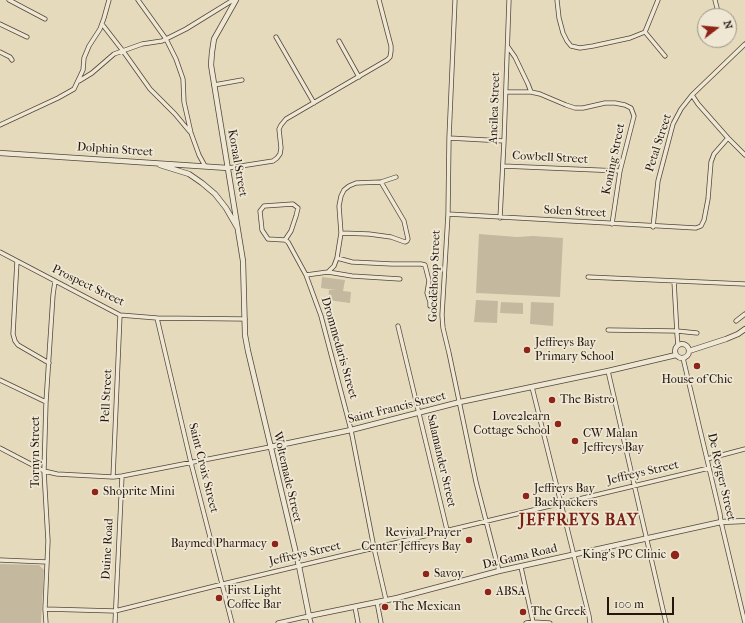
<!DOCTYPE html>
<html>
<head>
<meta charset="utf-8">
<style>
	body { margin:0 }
	#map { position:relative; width:745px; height:623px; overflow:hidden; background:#e5dabc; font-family:"IM FELL French Canon",serif }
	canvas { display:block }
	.north { position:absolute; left:697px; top:8px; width:40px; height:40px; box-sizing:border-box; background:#eee7d3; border:1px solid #9d9384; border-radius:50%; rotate:74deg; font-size:11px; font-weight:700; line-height:16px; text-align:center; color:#24150e }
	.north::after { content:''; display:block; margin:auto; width:14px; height:18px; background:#8f2418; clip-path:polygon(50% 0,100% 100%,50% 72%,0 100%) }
	.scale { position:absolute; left:607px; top:597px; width:67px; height:18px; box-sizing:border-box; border:2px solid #24150e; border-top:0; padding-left:5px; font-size:12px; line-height:14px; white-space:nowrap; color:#24150e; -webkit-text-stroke:3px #eee7d3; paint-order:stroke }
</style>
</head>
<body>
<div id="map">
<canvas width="745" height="623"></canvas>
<div class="north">N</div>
<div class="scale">100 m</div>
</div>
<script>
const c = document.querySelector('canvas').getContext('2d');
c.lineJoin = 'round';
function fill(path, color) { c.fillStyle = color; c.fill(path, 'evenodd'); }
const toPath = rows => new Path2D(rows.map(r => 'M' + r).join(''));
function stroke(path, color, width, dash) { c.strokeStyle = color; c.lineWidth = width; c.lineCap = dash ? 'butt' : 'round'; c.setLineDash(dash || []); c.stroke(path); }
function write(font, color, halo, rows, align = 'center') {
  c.font = font + ' "IM FELL French Canon",serif'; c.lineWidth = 3.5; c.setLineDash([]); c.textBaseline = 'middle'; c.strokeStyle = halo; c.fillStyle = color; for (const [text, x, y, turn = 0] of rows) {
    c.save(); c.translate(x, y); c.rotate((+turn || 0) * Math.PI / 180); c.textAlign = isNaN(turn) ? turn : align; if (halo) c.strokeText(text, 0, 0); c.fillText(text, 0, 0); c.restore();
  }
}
fill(toPath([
	[479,234,517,237,533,236,563,238,560,297,476,293],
	[322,277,345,280,343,291,351,292,350,303,328,300,329,290,336,290,321,288],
	[476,300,498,301,497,323,474,322],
	[501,302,523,303,523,314,500,313],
	[531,302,554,303,553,326,530,324],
	[0,564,39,565,44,570,41,623,0,623]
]), '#c4b99e');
const minor = toPath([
	[9,0,45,19],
	[138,0,166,39,176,59,183,79,184,102,191,133,199,155,205,166],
	[455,0,449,138,448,214,442,315,443,328,449,353,476,482,499,571],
	[557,0,559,18,563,33,567,41,571,46,580,48,593,46,630,38,645,32,658,0],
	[715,0,719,16],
	[0,24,27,37],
	[102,24,123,51,150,89,175,114,190,132],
	[645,32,665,56],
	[276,37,314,103],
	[339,41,359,77],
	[508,47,515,57,528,84,531,92],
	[0,52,10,57,12,60],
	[79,81,92,73,114,54,142,44,162,41,186,29,233,0],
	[214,85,242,80],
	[506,92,531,92,540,94,566,105,575,108,583,108,605,103,615,103,625,105,631,108,634,116,620,171,612,224],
	[692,95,698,104,728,138,745,155],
	[0,125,58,98,74,89,83,70,84,58,89,46,100,29,104,18,109,0],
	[449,138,504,141],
	[503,166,620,171],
	[228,168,273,161,277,158,280,154,281,148,279,129,281,125,286,119,387,60,390,57,391,51,391,46,379,0],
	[448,214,696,228,701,226,704,220,708,199,711,162,714,154,728,138],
	[500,218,504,141,509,0],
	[653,227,658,181,673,124,681,109,692,95,745,44],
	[341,233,369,234,391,237,405,242,407,241,408,239,404,221,381,182],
	[285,240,291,231,296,216,298,208,293,204,264,206,260,211,262,230,268,239,285,240,288,242,306,275,321,316,351,430,374,548,386,600],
	[0,252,120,315,157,318,245,319],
	[337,258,352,262,392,264,421,264,425,265,429,281,427,293,430,302,430,306],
	[17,261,13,334,15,341,18,345,49,363],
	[328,272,334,266,337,258,341,233,339,206,341,196,344,190,349,186,356,183,381,182,396,177],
	[306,275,328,272,352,276,400,279],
	[588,277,745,284],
	[674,281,677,334,678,345],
	[157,318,191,463,232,623],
	[736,321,745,314],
	[398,326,447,530],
	[608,330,677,331,697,333],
	[683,358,720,514,721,522,745,623],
	[608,371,666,623],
	[0,380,46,402],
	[532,387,589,616,590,623],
	[0,448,44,471,57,474,113,477,122,476,270,447],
	[707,459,745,449],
	[113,477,120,315],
	[0,560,47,562],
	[521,567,533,622],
	[377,602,381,623],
	[355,607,358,623],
	[45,609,115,611,223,584,709,468],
	[46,623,45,609,48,541,44,471,46,402,53,295,55,281],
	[115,623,122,476],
	[278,623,309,616,311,623],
	[526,623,533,622,550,623]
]);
const tertiary = toPath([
	[236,0,214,39,212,52,211,65,243,261,245,335,248,351,299,566,309,616,397,598,499,571,721,522,745,521],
	[0,153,228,168],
	[160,165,189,174,202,183,215,194,226,208,237,227],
	'675 351a7 7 0 1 1 14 0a7 7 0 1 1-14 0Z',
	[689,351,726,339,738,334,745,329],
	[270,447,351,430,460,402,608,371,676,355]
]);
stroke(minor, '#54463a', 5);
stroke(tertiary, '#54463a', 6);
stroke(minor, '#eee7d3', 3.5);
stroke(tertiary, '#eee7d3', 4.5);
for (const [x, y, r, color] of [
	[527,350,4,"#8f2418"],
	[697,366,4,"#8f2418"],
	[552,400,4,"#8f2418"],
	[558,424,4,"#8f2418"],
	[575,441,4,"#8f2418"],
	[95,492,4,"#8f2418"],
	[526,496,4,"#8f2418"],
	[469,540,4,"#8f2418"],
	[275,544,4,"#8f2418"],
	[675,555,5,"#8f2418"],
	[426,574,4,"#8f2418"],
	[488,592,4,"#8f2418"],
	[219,598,4,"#8f2418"],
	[385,607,4,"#8f2418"],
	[523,612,4,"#8f2418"]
]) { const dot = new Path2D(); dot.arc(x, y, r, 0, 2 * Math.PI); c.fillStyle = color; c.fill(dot); stroke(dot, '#eee7d3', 1.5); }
write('12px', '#24150e', '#eee7d3', [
	["Ancilea Street",495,108,-88],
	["Petal Street",659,143,-72],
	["Dolphin Street",115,150,4],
	["Cowbell Street",550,158,3],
	["Koning Street",614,159,-78],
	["Koraal Street",237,163,80],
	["Solen Street",575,212,3],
	["Goedehoop Street",435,276,-88],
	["Prospect Street",88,286,26],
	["Drommedaris Street",339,348,74],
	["Pell Street",107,396,-87],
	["Saint Francis Street",397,408,-14],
	["Tornyn Street",36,452,-90],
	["Salamander Street",441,461,77],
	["Saint Croix Street",203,468,76],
	["Jeffreys Street",643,473,-13],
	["Woltemade Street",287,477,77],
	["De Reyger Street",721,477,77],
	["Duine Road",108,549,-87],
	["Jeffreys Street",305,554,-13],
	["Da Gama Road",520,557,-13]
]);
write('12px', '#24150e', '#eee7d3', [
	["Jeffreys Bay",535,343],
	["Primary School",535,357],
	["House of Chic",697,380,"center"],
	["The Bistro",560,400],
	["Love2learn",550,417,"right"],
	["Cottage School",550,431,"right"],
	["CW Malan",583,434],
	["Jeffreys Bay",583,448],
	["Jeffreys Bay",534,489],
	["Backpackers",534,503],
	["Shoprite Mini",103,492],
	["Revival Prayer",461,533,"right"],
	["Center Jeffreys Bay",461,547,"right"],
	["Baymed Pharmacy",267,544,"right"],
	["King's PC Clinic",666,555,"right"],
	["Savoy",434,574],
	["First Light",227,591],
	["Coffee Bar",227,605],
	["ABSA",496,592],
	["The Mexican",393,607],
	["The Greek",531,612]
], 'left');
c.letterSpacing = '1px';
write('bold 16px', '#7a1f14', '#eee7d3', [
	["JEFFREYS BAY",579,521]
]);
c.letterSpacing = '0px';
</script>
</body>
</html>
